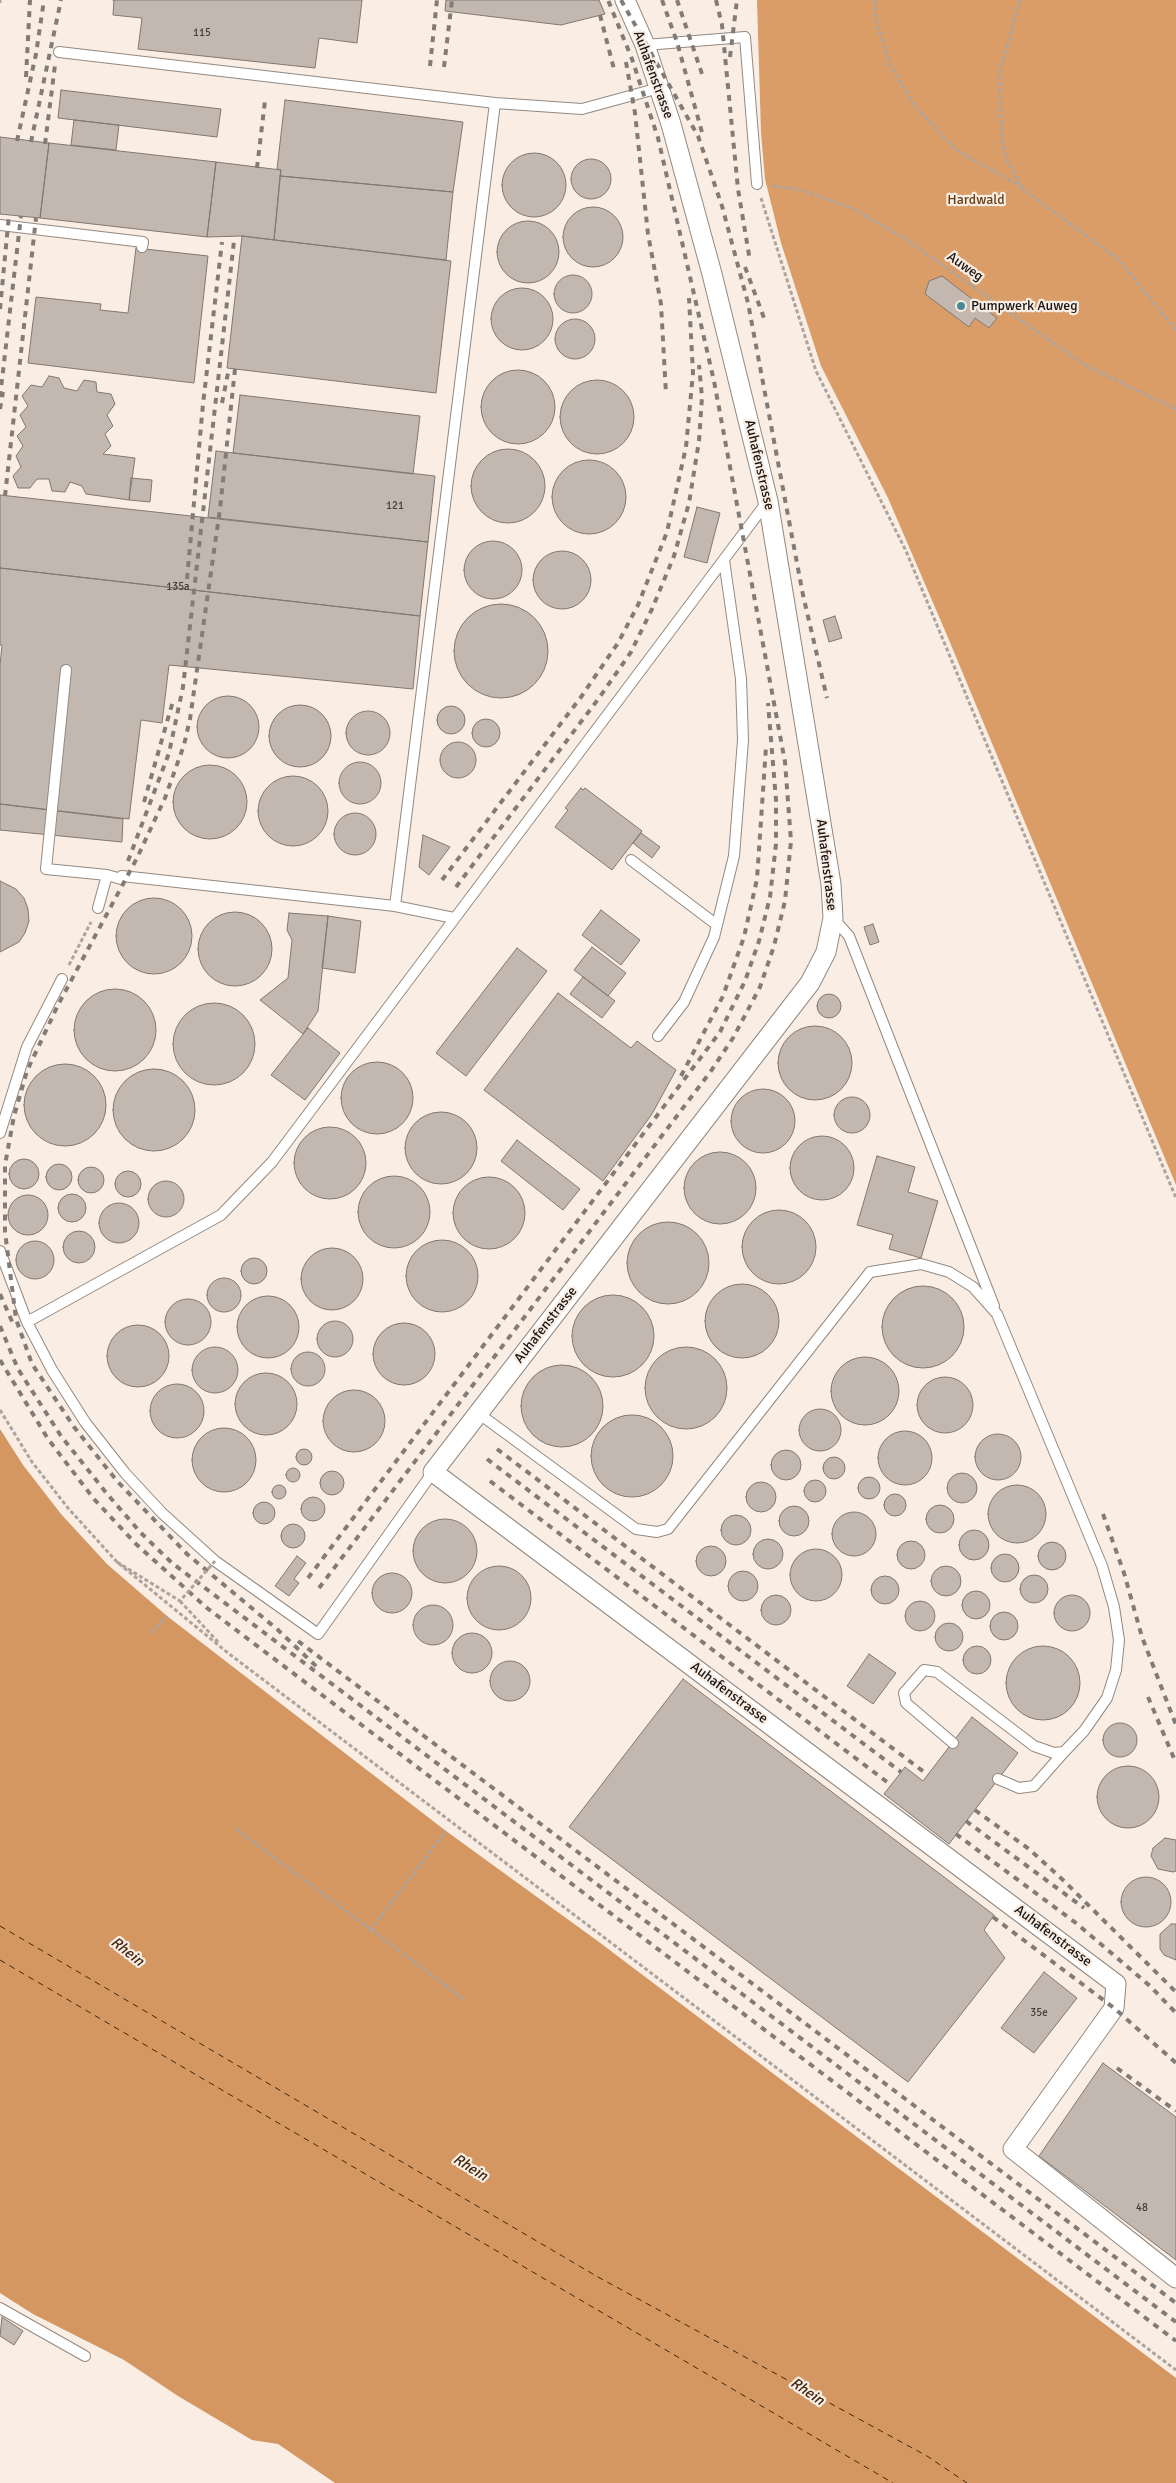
<!DOCTYPE html>
<html>
<head>
<meta charset="utf-8">
<style>
	body { margin:0 }
	canvas { display:block; background:#f9ede4 }
</style>
</head>
<body>
<canvas width="1176" height="2483"></canvas>
<script>
const c = document.querySelector('canvas').getContext('2d');
c.lineJoin = 'round';
function fill(path, color) { c.fillStyle = color; c.fill(path, 'evenodd'); }
const toPath = rows => new Path2D(rows.map(r => 'M' + r).join(''));
function stroke(path, color, width, dash) { c.strokeStyle = color; c.lineWidth = width; c.lineCap = dash ? 'butt' : 'round'; c.setLineDash(dash || []); c.stroke(path); }
function write(font, color, halo, rows, align = 'center') {
  c.font = font + ' Signika,sans-serif'; c.lineWidth = 4.5; c.setLineDash([]); c.textBaseline = 'middle'; c.strokeStyle = halo; c.fillStyle = color; for (const [text, x, y, turn = 0] of rows) {
    c.save(); c.translate(x, y); c.rotate((+turn || 0) * Math.PI / 180); c.textAlign = isNaN(turn) ? turn : align; if (halo) c.strokeText(text, 0, 0); c.fillText(text, 0, 0); c.restore();
  }
}
fill(toPath([
	[757,0,1176,0,1176,1185,946,633,888,498,821,366,781,243,765,179,761,133]
]), '#da9d67');
fill(toPath([
	[0,1429,23,1465,61,1514,107,1564,167,1616,446,1831,599,1942,1176,2378,1176,2483,335,2483,278,2444,252,2440,178,2396,124,2360,33,2314,0,2293]
]), '#d49761');
stroke(toPath([
	[0,1926,598,2277,927,2456,967,2483],
	[0,1960,893,2483]
]), '#412810', 1, [6, 5]);
const building = toPath([
	[113,0,362,0,357,43,319,38,315,68,138,49,142,18,113,15,114,0,113,0],
	[446,0,599,0,605,14,561,25,445,11,446,0],
	[61,90,221,109,217,137,58,118,61,90],
	[285,100,463,122,453,192,280,176,281,170,277,169,285,100],
	[74,120,119,125,116,150,71,145,74,120],
	[0,137,49,143,40,218,0,214,0,137],
	[49,143,216,162,207,237,40,218,49,143],
	'502 185a32 32 0 1 1 64 0a32 32 0 1 1-64 0Z',
	'571 179a20 20 0 1 1 40 0a20 20 0 1 1-40 0Z',
	[216,162,281,170,274,240,242,236,207,237,216,162],
	[280,176,453,192,446,260,274,240,280,176],
	'563 237a30 30 0 1 1 60 0a30 30 0 1 1-60 0Z',
	'497 252a31 31 0 1 1 62 0a31 31 0 1 1-62 0Z',
	[242,236,451,261,436,393,227,368,242,236],
	[136,248,208,256,194,383,28,363,36,297,101,304,100,310,128,313,136,248],
	'554 294a19 19 0 1 1 38 0a19 19 0 1 1-38 0Z',
	[942,276,997,318,989,328,975,318,969,327,925,294,929,281,942,276],
	'491 319a31 31 0 1 1 62 0a31 31 0 1 1-62 0Z',
	'555 339a20 20 0 1 1 40 0a20 20 0 1 1-40 0Z',
	'481 407a37 37 0 1 1 74 0a37 37 0 1 1-74 0Z',
	[49,376,59,378,64,388,77,391,84,380,96,382,97,392,111,394,115,404,107,415,113,426,105,434,111,446,103,454,135,458,129,500,86,494,82,486,70,482,65,492,52,491,49,479,37,479,30,488,18,488,13,476,21,467,16,456,23,446,17,436,26,427,20,415,28,406,22,396,31,385,42,387,49,376],
	'560 417a37 37 0 1 1 74 0a37 37 0 1 1-74 0Z',
	[240,395,420,416,413,474,233,453,240,395],
	'471 486a37 37 0 1 1 74 0a37 37 0 1 1-74 0Z',
	[216,451,435,476,428,542,208,517,216,451],
	'552 497a37 37 0 1 1 74 0a37 37 0 1 1-74 0Z',
	[131,478,152,480,150,502,129,500,131,478],
	[0,495,428,542,420,616,0,568,0,495],
	[697,507,720,513,707,563,684,557,697,507],
	'464 570a29 29 0 1 1 58 0a29 29 0 1 1-58 0Z',
	'533 580a29 29 0 1 1 58 0a29 29 0 1 1-58 0Z',
	[0,568,420,616,413,689,169,665,162,723,141,720,129,819,0,804,0,665,2,645,0,645,0,568],
	'454 651a47 47 0 1 1 94 0a47 47 0 1 1-94 0Z',
	[835,616,842,638,829,642,823,620,835,616],
	'197 727a31 31 0 1 1 62 0a31 31 0 1 1-62 0Z',
	'269 736a31 31 0 1 1 62 0a31 31 0 1 1-62 0Z',
	'437 720a14 14 0 1 1 28 0a14 14 0 1 1-28 0Z',
	'346 733a22 22 0 1 1 44 0a22 22 0 1 1-44 0Z',
	'472 733a14 14 0 1 1 28 0a14 14 0 1 1-28 0Z',
	'440 760a18 18 0 1 1 36 0a18 18 0 1 1-36 0Z',
	'339 783a21 21 0 1 1 42 0a21 21 0 1 1-42 0Z',
	'173 802a37 37 0 1 1 74 0a37 37 0 1 1-74 0Z',
	'258 811a35 35 0 1 1 70 0a35 35 0 1 1-70 0Z',
	[581,788,583,790,585,788,642,831,612,870,555,827,568,810,565,808,581,788],
	[0,804,123,819,122,842,0,830,0,804],
	'334 834a21 21 0 1 1 42 0a21 21 0 1 1-42 0Z',
	[641,833,660,847,652,858,633,843,641,833],
	[423,835,450,847,429,875,419,867,423,835],
	[0,881,16,889,24,898,28,909,29,921,25,933,19,942,0,952,0,881],
	'116 936a38 38 0 1 1 76 0a38 38 0 1 1-76 0Z',
	[601,910,640,940,621,965,582,935,601,910],
	'198 949a37 37 0 1 1 74 0a37 37 0 1 1-74 0Z',
	[289,913,328,916,318,1011,303,1034,260,1000,288,978,292,940,287,930,289,913],
	[328,916,361,921,355,973,322,968,328,916],
	[873,924,879,942,870,945,864,927,873,924],
	[592,947,626,973,608,996,574,970,592,947],
	[517,948,547,971,466,1076,436,1053,517,948],
	[583,977,615,1001,602,1018,570,994,583,977],
	'74 1030a41 41 0 1 1 82 0a41 41 0 1 1-82 0Z',
	[558,993,631,1048,637,1041,676,1070,652,1114,603,1181,484,1090,558,993],
	'817 1006a12 12 0 1 1 24 0a12 12 0 1 1-24 0Z',
	'173 1044a41 41 0 1 1 82 0a41 41 0 1 1-82 0Z',
	'778 1063a37 37 0 1 1 74 0a37 37 0 1 1-74 0Z',
	[308,1028,340,1053,305,1100,271,1075,308,1028],
	'341 1098a36 36 0 1 1 72 0a36 36 0 1 1-72 0Z',
	'24 1105a41 41 0 1 1 82 0a41 41 0 1 1-82 0Z',
	'113 1110a41 41 0 1 1 82 0a41 41 0 1 1-82 0Z',
	'731 1121a32 32 0 1 1 64 0a32 32 0 1 1-64 0Z',
	'834 1115a18 18 0 1 1 36 0a18 18 0 1 1-36 0Z',
	'405 1148a36 36 0 1 1 72 0a36 36 0 1 1-72 0Z',
	'294 1163a36 36 0 1 1 72 0a36 36 0 1 1-72 0Z',
	'790 1168a32 32 0 1 1 64 0a32 32 0 1 1-64 0Z',
	[517,1140,580,1189,563,1210,501,1161,517,1140],
	'684 1188a36 36 0 1 1 72 0a36 36 0 1 1-72 0Z',
	[877,1156,915,1167,908,1192,938,1201,921,1258,889,1249,893,1235,857,1225,877,1156],
	'9 1174a15 15 0 1 1 30 0a15 15 0 1 1-30 0Z',
	'46 1177a13 13 0 1 1 26 0a13 13 0 1 1-26 0Z',
	'78 1180a13 13 0 1 1 26 0a13 13 0 1 1-26 0Z',
	'115 1184a13 13 0 1 1 26 0a13 13 0 1 1-26 0Z',
	'358 1212a36 36 0 1 1 72 0a36 36 0 1 1-72 0Z',
	'453 1213a36 36 0 1 1 72 0a36 36 0 1 1-72 0Z',
	'148 1199a18 18 0 1 1 36 0a18 18 0 1 1-36 0Z',
	'58 1208a14 14 0 1 1 28 0a14 14 0 1 1-28 0Z',
	'8 1215a20 20 0 1 1 40 0a20 20 0 1 1-40 0Z',
	'99 1223a20 20 0 1 1 40 0a20 20 0 1 1-40 0Z',
	'742 1247a37 37 0 1 1 74 0a37 37 0 1 1-74 0Z',
	'627 1263a41 41 0 1 1 82 0a41 41 0 1 1-82 0Z',
	'63 1247a16 16 0 1 1 32 0a16 16 0 1 1-32 0Z',
	'406 1276a36 36 0 1 1 72 0a36 36 0 1 1-72 0Z',
	'16 1260a19 19 0 1 1 38 0a19 19 0 1 1-38 0Z',
	'301 1279a31 31 0 1 1 62 0a31 31 0 1 1-62 0Z',
	'241 1271a13 13 0 1 1 26 0a13 13 0 1 1-26 0Z',
	'207 1295a17 17 0 1 1 34 0a17 17 0 1 1-34 0Z',
	'705 1321a37 37 0 1 1 74 0a37 37 0 1 1-74 0Z',
	'882 1327a41 41 0 1 1 82 0a41 41 0 1 1-82 0Z',
	'572 1336a41 41 0 1 1 82 0a41 41 0 1 1-82 0Z',
	'237 1327a31 31 0 1 1 62 0a31 31 0 1 1-62 0Z',
	'165 1322a23 23 0 1 1 46 0a23 23 0 1 1-46 0Z',
	'317 1339a18 18 0 1 1 36 0a18 18 0 1 1-36 0Z',
	'373 1354a31 31 0 1 1 62 0a31 31 0 1 1-62 0Z',
	'107 1356a31 31 0 1 1 62 0a31 31 0 1 1-62 0Z',
	'192 1370a23 23 0 1 1 46 0a23 23 0 1 1-46 0Z',
	'645 1388a41 41 0 1 1 82 0a41 41 0 1 1-82 0Z',
	'291 1369a17 17 0 1 1 34 0a17 17 0 1 1-34 0Z',
	'831 1391a34 34 0 1 1 68 0a34 34 0 1 1-68 0Z',
	'521 1406a41 41 0 1 1 82 0a41 41 0 1 1-82 0Z',
	'235 1404a31 31 0 1 1 62 0a31 31 0 1 1-62 0Z',
	'917 1405a28 28 0 1 1 56 0a28 28 0 1 1-56 0Z',
	'150 1411a27 27 0 1 1 54 0a27 27 0 1 1-54 0Z',
	'323 1421a31 31 0 1 1 62 0a31 31 0 1 1-62 0Z',
	'799 1430a21 21 0 1 1 42 0a21 21 0 1 1-42 0Z',
	'591 1456a41 41 0 1 1 82 0a41 41 0 1 1-82 0Z',
	'192 1460a32 32 0 1 1 64 0a32 32 0 1 1-64 0Z',
	'878 1458a27 27 0 1 1 54 0a27 27 0 1 1-54 0Z',
	'975 1457a23 23 0 1 1 46 0a23 23 0 1 1-46 0Z',
	'296 1457a8 8 0 1 1 16 0a8 8 0 1 1-16 0Z',
	'771 1465a15 15 0 1 1 30 0a15 15 0 1 1-30 0Z',
	'823 1468a11 11 0 1 1 22 0a11 11 0 1 1-22 0Z',
	'286 1475a7 7 0 1 1 14 0a7 7 0 1 1-14 0Z',
	'320 1483a12 12 0 1 1 24 0a12 12 0 1 1-24 0Z',
	'947 1488a15 15 0 1 1 30 0a15 15 0 1 1-30 0Z',
	'858 1488a11 11 0 1 1 22 0a11 11 0 1 1-22 0Z',
	'804 1491a11 11 0 1 1 22 0a11 11 0 1 1-22 0Z',
	'746 1497a15 15 0 1 1 30 0a15 15 0 1 1-30 0Z',
	'988 1514a29 29 0 1 1 58 0a29 29 0 1 1-58 0Z',
	'272 1492a7 7 0 1 1 14 0a7 7 0 1 1-14 0Z',
	'884 1505a11 11 0 1 1 22 0a11 11 0 1 1-22 0Z',
	'301 1509a12 12 0 1 1 24 0a12 12 0 1 1-24 0Z',
	'253 1513a11 11 0 1 1 22 0a11 11 0 1 1-22 0Z',
	'926 1519a14 14 0 1 1 28 0a14 14 0 1 1-28 0Z',
	'779 1521a15 15 0 1 1 30 0a15 15 0 1 1-30 0Z',
	'832 1534a22 22 0 1 1 44 0a22 22 0 1 1-44 0Z',
	'721 1530a15 15 0 1 1 30 0a15 15 0 1 1-30 0Z',
	'413 1551a32 32 0 1 1 64 0a32 32 0 1 1-64 0Z',
	'281 1536a12 12 0 1 1 24 0a12 12 0 1 1-24 0Z',
	'959 1545a15 15 0 1 1 30 0a15 15 0 1 1-30 0Z',
	'753 1554a15 15 0 1 1 30 0a15 15 0 1 1-30 0Z',
	'897 1555a14 14 0 1 1 28 0a14 14 0 1 1-28 0Z',
	'1038 1556a14 14 0 1 1 28 0a14 14 0 1 1-28 0Z',
	'696 1561a15 15 0 1 1 30 0a15 15 0 1 1-30 0Z',
	'790 1575a26 26 0 1 1 52 0a26 26 0 1 1-52 0Z',
	'991 1568a14 14 0 1 1 28 0a14 14 0 1 1-28 0Z',
	[297,1556,306,1563,294,1579,299,1583,289,1596,275,1586,297,1556],
	'467 1598a32 32 0 1 1 64 0a32 32 0 1 1-64 0Z',
	'931 1581a15 15 0 1 1 30 0a15 15 0 1 1-30 0Z',
	'728 1586a15 15 0 1 1 30 0a15 15 0 1 1-30 0Z',
	'372 1593a20 20 0 1 1 40 0a20 20 0 1 1-40 0Z',
	'1020 1589a14 14 0 1 1 28 0a14 14 0 1 1-28 0Z',
	'871 1590a14 14 0 1 1 28 0a14 14 0 1 1-28 0Z',
	'962 1605a14 14 0 1 1 28 0a14 14 0 1 1-28 0Z',
	'761 1610a15 15 0 1 1 30 0a15 15 0 1 1-30 0Z',
	'1054 1613a18 18 0 1 1 36 0a18 18 0 1 1-36 0Z',
	'905 1616a15 15 0 1 1 30 0a15 15 0 1 1-30 0Z',
	'413 1625a20 20 0 1 1 40 0a20 20 0 1 1-40 0Z',
	'990 1626a14 14 0 1 1 28 0a14 14 0 1 1-28 0Z',
	'935 1637a14 14 0 1 1 28 0a14 14 0 1 1-28 0Z',
	'452 1653a20 20 0 1 1 40 0a20 20 0 1 1-40 0Z',
	'963 1660a14 14 0 1 1 28 0a14 14 0 1 1-28 0Z',
	'1006 1683a37 37 0 1 1 74 0a37 37 0 1 1-74 0Z',
	[869,1654,896,1673,873,1704,847,1686,869,1654],
	'490 1681a20 20 0 1 1 40 0a20 20 0 1 1-40 0Z',
	[683,1679,994,1915,984,1930,1005,1958,908,2082,569,1827,683,1679],
	[972,1717,1018,1753,949,1844,884,1794,905,1767,923,1781,972,1717],
	'1103 1740a17 17 0 1 1 34 0a17 17 0 1 1-34 0Z',
	'1097 1797a31 31 0 1 1 62 0a31 31 0 1 1-62 0Z',
	[1165,1838,1176,1840,1176,1871,1173,1872,1158,1869,1151,1856,1153,1848,1165,1838],
	'1121 1902a25 25 0 1 1 50 0a25 25 0 1 1-50 0Z',
	[1171,1924,1176,1924,1176,1960,1164,1955,1160,1949,1160,1934,1171,1924],
	[1044,1972,1077,1998,1034,2053,1001,2028,1044,1972],
	[1103,2063,1176,2117,1176,2260,1039,2156,1103,2063],
	[2,2317,23,2331,14,2345,0,2336,2,2317]
]);
fill(building, '#c3b8af');
stroke(building, '#827870', 1);
const lane = toPath([
	[645,45,745,37,757,184],
	[59,52,495,103,395,906],
	[495,103,582,109,659,88],
	[0,225,143,242,142,247],
	[66,670,46,869,107,875,121,879,122,876,395,906,454,918],
	[631,860,717,925],
	[98,908,107,875],
	[833,918,849,936,994,1306],
	[658,1036,684,1002,714,937,734,856,743,740,741,679,724,560],
	[0,1133,27,1047,62,979],
	[0,1251,27,1322],
	[478,1413,636,1529,657,1532,668,1529,870,1272,921,1264,949,1272,973,1287,997,1314,1102,1566,1114,1607,1119,1640,1116,1670,1107,1698,1084,1731,1064,1752,1054,1753,1034,1746,937,1672,924,1670,904,1693,906,1703,953,1743],
	[433,1472,318,1634,215,1561,162,1513,125,1473,85,1422,52,1370,27,1322,221,1215,272,1162,767,502],
	[998,1779,1019,1788,1034,1786,1064,1752],
	[0,2308,85,2356]
]);
const street = toPath([
	[625,0,645,45,671,124,712,274,768,501,831,884,833,918,826,952,810,983,433,1472,1116,1984,1114,2008,1013,2149,1176,2278]
]);
stroke(lane, '#938981', 12);
stroke(street, '#938981', 21);
stroke(toPath([
	[875,0,875,16,890,65,915,106,956,150,1022,187],
	[1020,0,999,74,1002,140,1006,158,1022,188,1119,260,1176,330],
	[0,3,0,0],
	[772,186,797,189,852,208,910,242,1083,364,1176,409],
	[761,198,816,371,906,551,1176,1198],
	[69,965,91,922],
	[0,1410,32,1462,68,1508,117,1562,228,1653,1176,2370],
	[180,1601,219,1643],
	[152,1633,167,1616],
	[236,1829,465,2000],
	[370,1931,446,1831]
]), '#ada49d', 3, [4, 2.5]);
stroke(lane, '#fff', 10);
stroke(street, '#fff', 19);
stroke(toPath([
	[621,0,698,136,722,206,748,303,803,595,827,698],
	[662,0,677,42,703,136],
	[677,0,703,77],
	[716,0,722,25,738,189,750,261],
	[600,15,615,73],
	[730,57,737,0],
	[626,62,635,113,648,234,661,304,666,394],
	[430,66,437,0],
	[444,67,452,0],
	[26,77,30,0],
	[17,141,36,54,44,0],
	[31,142,61,0],
	[45,144,55,65],
	[257,168,265,101],
	[745,267,764,318],
	[0,309,9,215],
	[235,369,220,509,190,719,184,745,165,798,137,858,58,1005,27,1071,14,1116,5,1165,5,1232,16,1319,32,1364,74,1427,117,1481,187,1554,278,1630,317,1667],
	[0,397,21,216],
	[222,403,229,368],
	[0,409,3,392],
	[5,496,36,218],
	[187,579,203,404,222,242],
	[144,802,173,701],
	[128,861,169,753,183,687,234,241],
	[442,880,581,697,618,643,638,605,667,532,686,447,693,373,689,298],
	[456,887,599,698,631,652,652,609,674,556,689,503,699,441,702,397,699,365],
	[681,1076,723,996,744,937,757,879,766,747],
	[0,1294,14,1326],
	[0,1326,18,1369,61,1436,108,1495,141,1533,172,1563,1176,2322],
	[0,1360,48,1439,94,1499,136,1544,207,1608,1176,2341],
	[497,1449,928,1775],
	[487,1459,901,1772],
	[490,1481,891,1785],
	[1103,1514,1124,1573,1142,1637,1176,1725],
	[308,1578,720,1032,745,981,759,941,770,897,776,844,776,800,768,703],
	[319,1588,711,1071,733,1038,760,987,774,946,785,901,791,841,785,762,714,381,658,138,632,59,608,0],
	[298,1641,1176,2303],
	[1148,1697,1176,1763],
	[975,1810,1029,1849,1063,1880,1176,1992],
	[966,1821,1084,1908],
	[956,1834,1076,1923,1150,1986,1176,2013],
	[993,1917,1114,2008,1176,2063],
	[1117,2068,1176,2111]
]), '#837c76', 4, [6, 6]);
stroke(toPath([
	[117,1562,180,1601,215,1561]
]), '#ada49d', 3, [4, 2.5]);
for (const [x, y, r, color] of [
	[961,306,5,"#468a98"]
]) { const dot = new Path2D(); dot.arc(x, y, r, 0, 2 * Math.PI); c.fillStyle = color; c.fill(dot); stroke(dot, '#f9ede4', 2); }
write('11px', '#443e3a', null, [
	["115",202,33],
	["121",395,506],
	["135a",178,587],
	["35e",1039,2013],
	["48",1142,2208]
]);
write('14px', '#1a1613', '#f9ede4', [
	["Auhafenstrasse",653,75,70],
	["Auweg",965,267,35],
	["Auhafenstrasse",759,465,77],
	["Auhafenstrasse",826,865,83],
	["Auhafenstrasse",546,1325,-52],
	["Auhafenstrasse",729,1693,37],
	["Auhafenstrasse",1053,1936,37]
]);
write('14px', '#663d14', '#f9ede4', [
	["Hardwald",976,200]
]);
write('14px', '#1a1613', '#f9ede4', [
	["Pumpwerk Auweg",971,306]
], 'left');
write('italic 15px', '#412810', '#f9ede4', [
	["Rhein",127,1952,38],
	["Rhein",470,2168,32],
	["Rhein",807,2392,34]
]);
</script>
</body>
</html>
